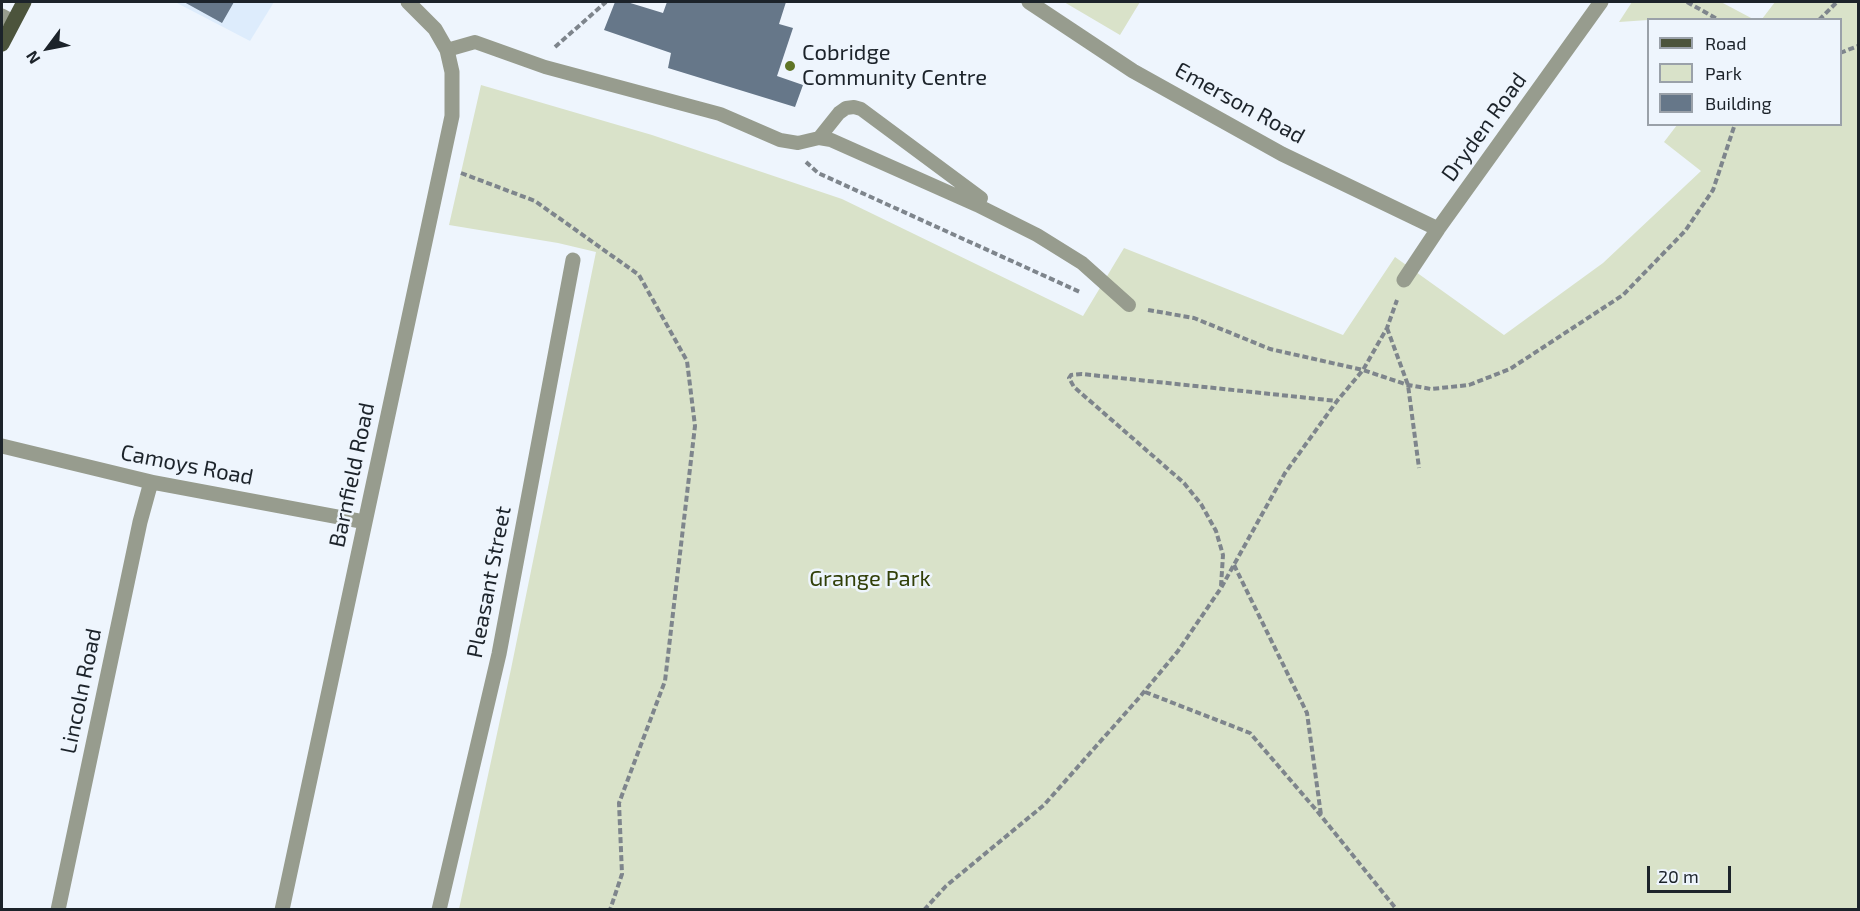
<!DOCTYPE html>
<html>
<head>
<meta charset="utf-8">
<style>
	body { margin:0 }
	#map { position:relative; width:1860px; height:911px; overflow:hidden; background:#eef5fd; font-family:"Exo 2",sans-serif }
	canvas { display:block }
	.frame { position:absolute; inset:0; border:3px solid #1c232a; pointer-events:none }
	.legend { position:absolute; left:1647px; top:18px; width:195px; height:108px; box-sizing:border-box; background:#eef5fd; border:2px solid #9aa1a9; margin:0; padding:8px 10px; list-style:none; font-size:18px; color:#1c232a }
	.legend li { display:flex; align-items:center; gap:12px; height:30px }
	.legend b { width:30px; border:2px solid #9aa1a9 }
	.north { position:absolute; left:18px; top:18px; width:60px; height:60px; -webkit-text-stroke:4px #eef5fd; paint-order:stroke; rotate:238deg; font-size:16px; font-weight:700; line-height:24px; text-align:center; color:#1c232a }
	.north::after { content:''; display:block; margin:auto; width:21px; height:27px; background:#1c232a; clip-path:polygon(50% 0,100% 100%,50% 72%,0 100%) }
	.scale { position:absolute; left:1647px; top:866px; width:84px; height:27px; box-sizing:border-box; border:3px solid #1c232a; border-top:0; padding-left:8px; font-size:18px; line-height:21px; white-space:nowrap; color:#1c232a; -webkit-text-stroke:4px #eef5fd; paint-order:stroke }
</style>
</head>
<body>
<div id="map">
<canvas width="1860" height="911"></canvas>
<div class="frame"></div>
<ul class="legend">
<li><b style="height:8px;background:#4c543c"></b>Road</li>
<li><b style="height:16px;background:#d9e2c9"></b>Park</li>
<li><b style="height:16px;background:#667789"></b>Building</li>
</ul>
<div class="north">N</div>
<div class="scale">20 m</div>
</div>
<script>
const c = document.querySelector('canvas').getContext('2d');
c.lineJoin = 'round';
function fill(path, color) { c.fillStyle = color; c.fill(path, 'evenodd'); }
const toPath = rows => new Path2D(rows.map(r => 'M' + r).join(''));
function stroke(path, color, width, dash) { c.strokeStyle = color; c.lineWidth = width; c.lineCap = dash ? 'butt' : 'round'; c.setLineDash(dash || []); c.stroke(path); }
function write(font, color, halo, rows, align = 'center') {
  c.font = font + ' "Exo 2",sans-serif'; c.lineWidth = 5; c.setLineDash([]); c.textBaseline = 'middle'; c.strokeStyle = halo; c.fillStyle = color; for (const [text, x, y, turn = 0] of rows) {
    c.save(); c.translate(x, y); c.rotate((+turn || 0) * Math.PI / 180); c.textAlign = isNaN(turn) ? turn : align; if (halo) c.strokeText(text, 0, 0); c.fillText(text, 0, 0); c.restore();
  }
}
fill(toPath([
	[175,2,274,2,250,41]
]), '#ddecfc');
fill(toPath([
	[1064,2,1140,2,1120,35],
	[1632,2,1721,2,1753,19,1648,20,1619,22],
	[1775,2,1858,2,1858,909,459,909,511,669,596,252,558,243,449,225,481,85,652,135,842,199,1083,316,1124,248,1343,335,1395,257,1504,335,1603,263,1701,171,1664,142,1677,125,1840,124,1840,20,1762,19]
]), '#d9e2c9');
fill(toPath([
	[184,2,234,2,222,23],
	[615,2,627,2,663,13,667,2,786,2,779,24,793,28,777,76,803,85,795,107,668,68,671,53,604,30]
]), '#667789');
stroke(toPath([
	[1687,2,1719,20],
	[1819,20,1837,2],
	[555,47,606,2],
	[1840,53,1858,46],
	[806,162,818,173,1080,292],
	[461,173,535,201,639,275,687,361,695,426,665,681,619,803,622,874,610,910],
	[1148,310,1194,318,1270,349,1363,370,1387,328,1397,300],
	[1387,328,1408,385,1419,468],
	[1234,565,1307,713,1321,815],
	[1221,586,1223,555,1216,531,1201,504,1184,483,1074,387,1069,378,1071,375,1082,374,1337,401],
	[1145,692,1250,733,1317,811,1397,910],
	[924,910,946,886,1044,805,1138,699,1178,651,1221,588,1285,473,1337,401,1363,370,1408,385,1431,389,1469,385,1510,369,1623,295,1685,231,1713,190,1735,124]
]), '#7e858c', 4, [6, 3]);
stroke(toPath([
	[447,50,475,42,545,67,720,114,780,140,798,143,819,138,831,140,977,205,981,198,861,109,854,107,846,108,839,113,819,138],
	[977,205,1037,235,1082,263,1129,305]
]), '#979c8e', 14);
stroke(toPath([
	[1029,2,1133,71,1282,154,1438,229],
	[2,16,13,22],
	[1404,280,1438,229,1601,2],
	[2,446,151,482,365,522],
	[58,910,140,522,151,482],
	[282,910,452,116,452,72,447,50,435,29,408,2],
	[439,910,499,654,573,260]
]), '#979c8e', 15);
stroke(toPath([
	[2,44,24,2]
]), '#4c543c', 15);
for (const [x, y, r, color] of [
	[790,66,6,"#5f7526"]
]) { const dot = new Path2D(); dot.arc(x, y, r, 0, 2 * Math.PI); c.fillStyle = color; c.fill(dot); stroke(dot, '#eef5fd', 2); }
write('22px', '#1c232a', '#eef5fd', [
	["Cobridge",802,53],
	["Community Centre",802,78]
], 'left');
write('22px', '#1c232a', '#eef5fd', [
	["Emerson Road",1240,103,29],
	["Dryden Road",1484,127,-54],
	["Camoys Road",187,465,11],
	["Barnfield Road",352,475,-78],
	["Pleasant Street",489,582,-79],
	["Lincoln Road",81,691,-78]
]);
write('22px', '#313f08', '#eef5fd', [
	["Grange Park",870,579]
]);
</script>
</body>
</html>
